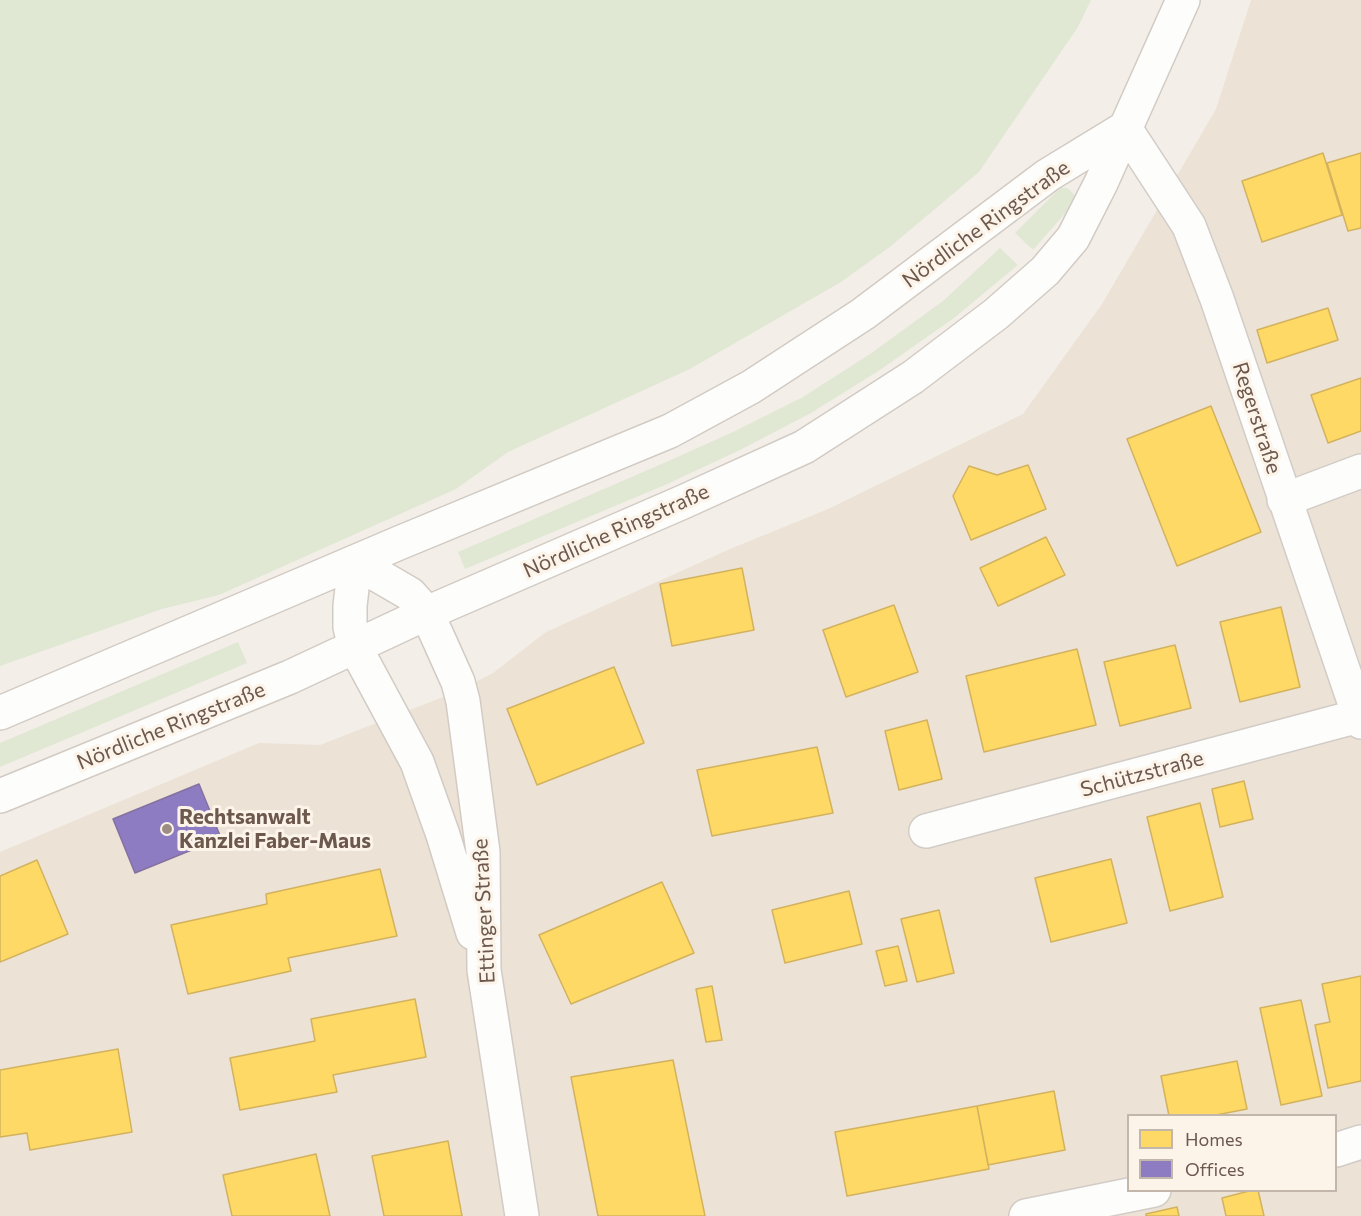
<!DOCTYPE html>
<html>
<head>
<meta charset="utf-8">
<style>
	body { margin:0 }
	#map { position:relative; width:1361px; height:1216px; overflow:hidden; background:#f3efe8; font-family:Commissioner,sans-serif }
	canvas { display:block }
	.legend { position:absolute; left:1127px; top:1114px; width:210px; height:78px; box-sizing:border-box; background:#fcf4e9; border:2px solid #c3b6ab; margin:0; padding:8px 10px; list-style:none; font-size:18px; color:#6d584d }
	.legend li { display:flex; align-items:center; gap:12px; height:30px }
	.legend b { width:30px; border:2px solid #c3b6ab }
</style>
</head>
<body>
<div id="map">
<canvas width="1361" height="1216"></canvas>
<ul class="legend">
<li><b style="height:16px;background:#ffd966"></b>Homes</li>
<li><b style="height:16px;background:#8e7cc3"></b>Offices</li>
</ul>
</div>
<script>
const c = document.querySelector('canvas').getContext('2d');
c.lineJoin = 'round';
function fill(path, color) { c.fillStyle = color; c.fill(path, 'evenodd'); }
const toPath = rows => new Path2D(rows.map(r => 'M' + r).join(''));
function stroke(path, color, width, dash) { c.strokeStyle = color; c.lineWidth = width; c.lineCap = dash ? 'butt' : 'round'; c.setLineDash(dash || []); c.stroke(path); }
function write(font, color, halo, rows, align = 'center') {
  c.font = font + ' Commissioner,sans-serif'; c.lineWidth = 6; c.setLineDash([]); c.textBaseline = 'middle'; c.strokeStyle = halo; c.fillStyle = color; for (const [text, x, y, turn = 0] of rows) {
    c.save(); c.translate(x, y); c.rotate((+turn || 0) * Math.PI / 180); c.textAlign = isNaN(turn) ? turn : align; if (halo) c.strokeText(text, 0, 0); c.fillText(text, 0, 0); c.restore();
  }
}
fill(toPath([
	[1251,0,1361,0,1361,1216,0,1216,0,852,259,743,320,745,456,692,493,673,546,632,730,549,828,509,1023,414,1102,304,1216,109],
	[1128,1116,1336,1116,1336,1190,1128,1190]
]), '#ece2d6');
fill(toPath([
	[0,0,1091,0,1078,27,979,172,891,246,841,282,690,369,508,452,456,489,219,595,162,609,0,666],
	[1060,188,1067,188,1071,191,1075,196,1075,202,1033,250,1015,233],
	[1000,248,1018,265,954,318,880,370,811,413,740,450,665,485,465,569,458,552,657,466,731,433,803,397,870,354,943,301],
	[238,642,247,663,0,767,0,743]
]), '#e0e8d4');
const homes = toPath([
	[1323,153,1342,215,1262,242,1242,181,1323,153],
	[1361,153,1361,228,1348,231,1327,163,1361,153],
	[1328,308,1338,340,1267,363,1257,330,1328,308],
	[1361,378,1361,431,1328,443,1311,395,1361,378],
	[1211,406,1261,532,1177,566,1127,439,1211,406],
	[1028,465,1046,509,971,540,953,496,969,466,997,475,1028,465],
	[1046,537,1065,575,998,606,980,568,1046,537],
	[742,568,754,630,672,646,660,584,742,568],
	[894,605,918,672,846,697,823,630,894,605],
	[1281,607,1300,687,1240,702,1220,622,1281,607],
	[1175,645,1191,708,1120,726,1104,662,1175,645],
	[1077,649,1096,725,984,752,966,676,1077,649],
	[614,667,644,743,537,785,507,709,614,667],
	[927,720,942,779,899,790,885,731,927,720],
	[817,747,833,813,712,836,697,770,817,747],
	[1244,781,1253,819,1220,827,1212,789,1244,781],
	[1200,803,1223,897,1170,911,1147,817,1200,803],
	[1111,859,1127,923,1051,942,1035,878,1111,859],
	[37,860,68,934,0,962,0,876,37,860],
	[380,869,397,936,288,958,291,971,188,994,171,925,267,904,266,894,380,869],
	[662,882,694,953,571,1004,539,935,662,882],
	[849,891,862,944,785,963,772,910,849,891],
	[939,910,954,973,917,982,901,919,939,910],
	[898,946,907,981,885,986,876,951,898,946],
	[1361,976,1361,1081,1328,1088,1315,1025,1330,1022,1322,984,1361,976],
	[712,986,722,1040,706,1042,696,989,712,986],
	[415,999,426,1057,333,1075,337,1092,240,1110,230,1058,315,1041,311,1019,415,999],
	[1301,1000,1322,1096,1281,1105,1260,1008,1301,1000],
	[118,1049,132,1132,30,1150,27,1133,0,1137,0,1070,118,1049],
	[673,1060,705,1216,598,1216,571,1077,673,1060],
	[1237,1061,1247,1109,1211,1116,1169,1116,1161,1076,1237,1061],
	[1054,1091,1065,1150,988,1165,977,1106,1054,1091],
	[977,1106,989,1169,847,1196,835,1132,977,1106],
	[448,1141,462,1216,384,1216,372,1156,448,1141],
	[316,1154,330,1216,232,1216,223,1175,316,1154],
	[1253,1190,1258,1190,1264,1216,1226,1216,1222,1198,1253,1190],
	[1177,1207,1179,1216,1146,1216,1146,1214,1177,1207]
]);
fill(homes, '#ffd966');
stroke(homes, '#d3b25e', 1.5);
const offices = toPath([
	[199,784,221,838,135,873,113,819,199,784]
]);
fill(offices, '#8e7cc3');
stroke(offices, '#8471a0', 1.5);
const street = toPath([
	[1125,128,1189,226,1217,299,1361,722],
	[1284,500,1361,471],
	[926,831,1359,716],
	[1336,1150,1361,1142],
	[1026,1216,1154,1190]
]);
const secondary = toPath([
	[355,562,410,594,427,613,458,682,463,701,483,852,484,970,522,1216],
	[355,562,350,606,350,627,355,647,417,762,443,835,473,933],
	[0,713,399,543,670,431,751,387,863,314,1048,175,1125,128],
	[0,796,290,677,427,613,683,502,804,447,913,377,996,314,1045,271,1073,238,1101,183,1183,0]
]);
stroke(street, '#d2ccc7', 36);
stroke(secondary, '#d2cbc4', 36);
stroke(street, '#fdfdfc', 33);
stroke(secondary, '#fdfdfc', 33);
for (const [x, y, r, color] of [
	[167,829,6,"#9c8d83"]
]) { const dot = new Path2D(); dot.arc(x, y, r, 0, 2 * Math.PI); c.fillStyle = color; c.fill(dot); stroke(dot, '#fcf4e9', 2); }
write('21px', '#6d584d', '#fcf4e9', [
	["Nördliche Ringstraße",986,224,-36],
	["Regerstraße",1257,418,72],
	["Nördliche Ringstraße",616,531,-24],
	["Nördliche Ringstraße",171,726,-22],
	["Schützstraße",1142,774,-15],
	["Ettinger Straße",484,911,-93]
]);
write('bold 21px', '#6d584d', '#fcf4e9', [
	["Rechtsanwalt",179,817],
	["Kanzlei Faber-Maus",179,841]
], 'left');
</script>
</body>
</html>
